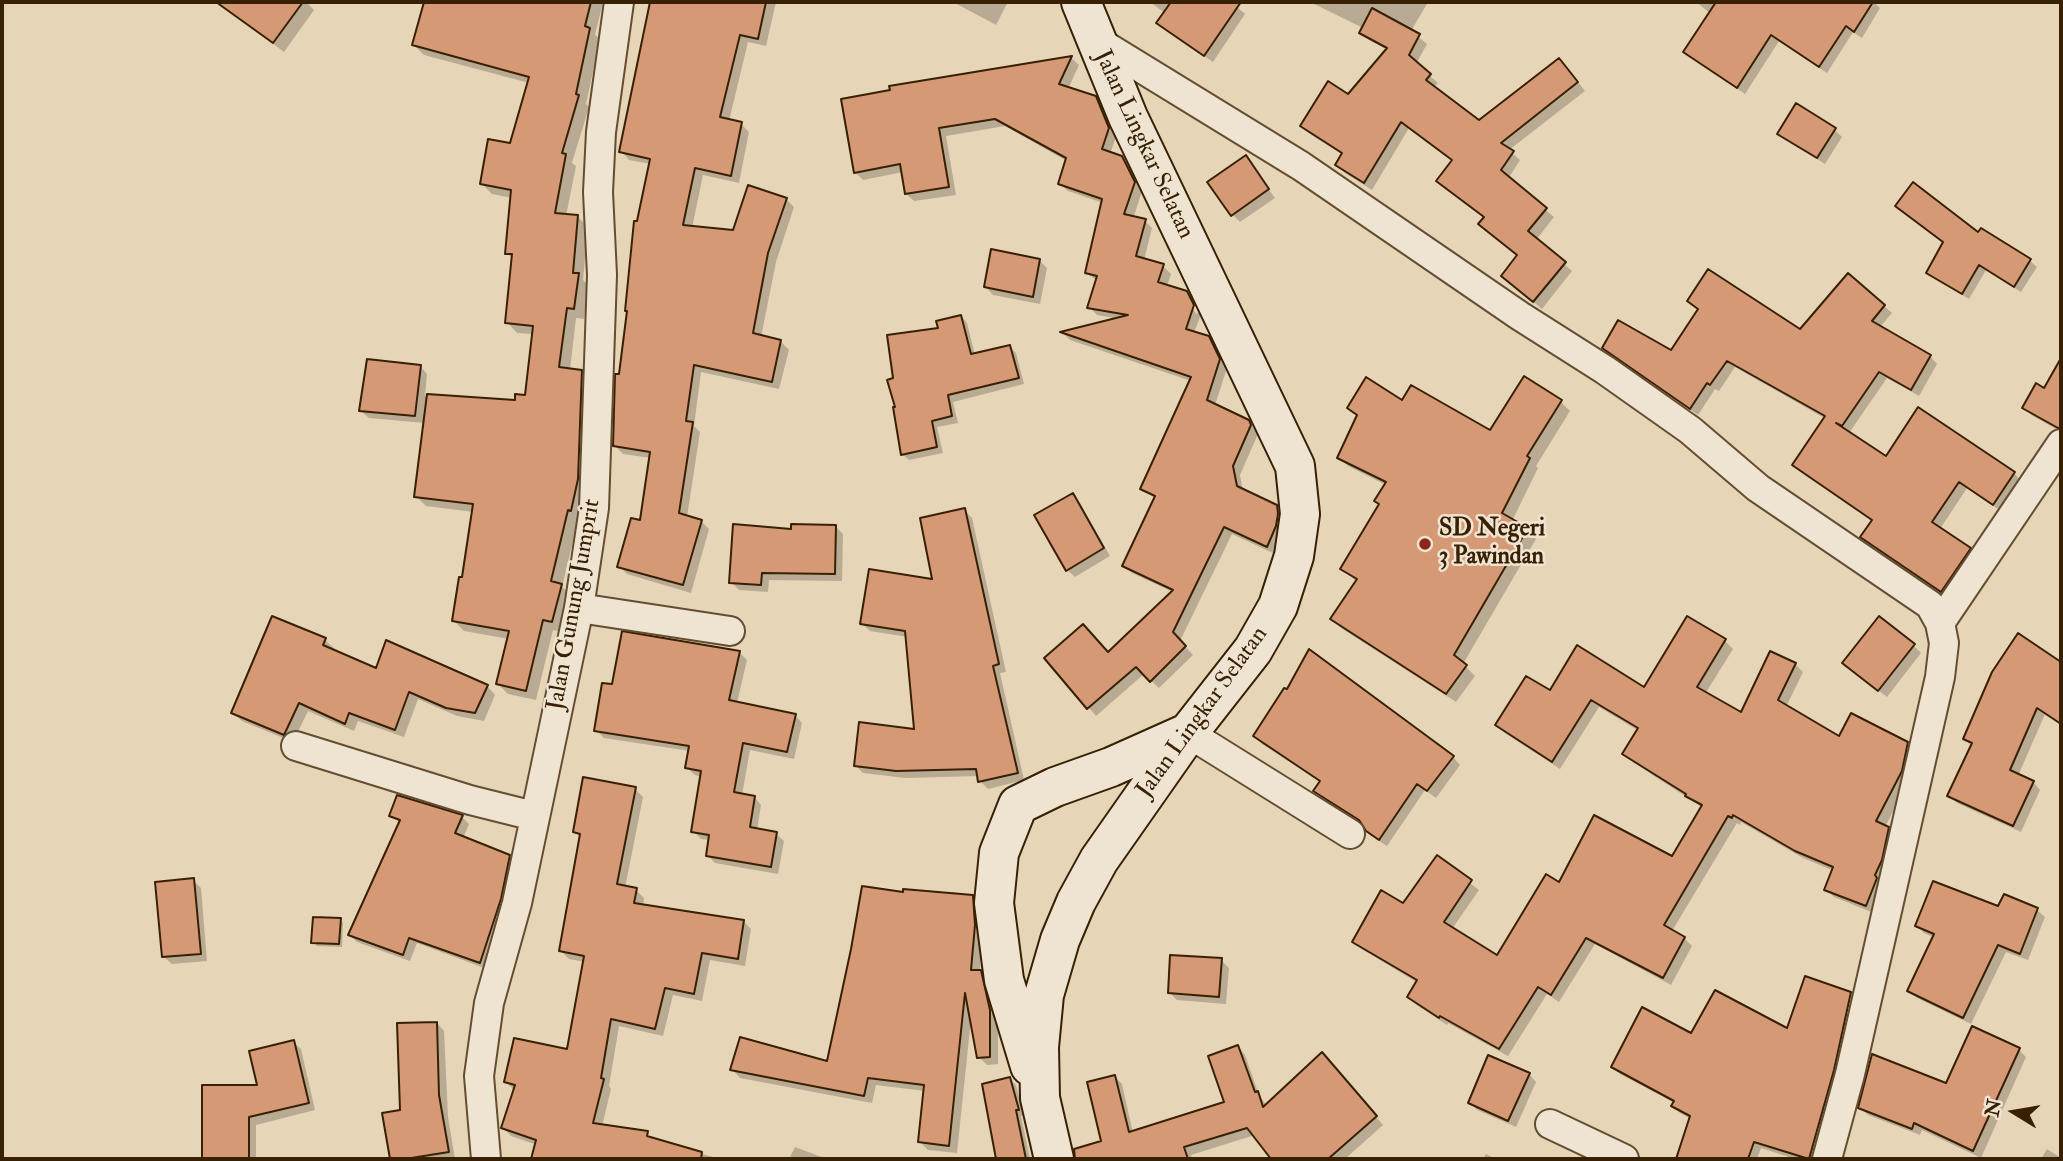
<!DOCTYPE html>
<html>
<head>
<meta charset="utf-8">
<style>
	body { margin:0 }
	#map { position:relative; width:2063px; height:1161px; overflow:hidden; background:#e7d5b8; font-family:"IM FELL Double Pica",serif }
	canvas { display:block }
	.frame { position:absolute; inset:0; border:4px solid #382004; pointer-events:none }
	.north { position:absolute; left:1979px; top:1077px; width:70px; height:70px; -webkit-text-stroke:5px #efe4d1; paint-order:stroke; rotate:281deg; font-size:19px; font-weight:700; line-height:28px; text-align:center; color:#382004 }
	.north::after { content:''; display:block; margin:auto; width:24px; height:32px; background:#382004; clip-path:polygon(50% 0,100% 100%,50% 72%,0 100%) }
</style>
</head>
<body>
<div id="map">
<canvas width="2063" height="1161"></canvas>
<div class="frame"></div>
<div class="north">N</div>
</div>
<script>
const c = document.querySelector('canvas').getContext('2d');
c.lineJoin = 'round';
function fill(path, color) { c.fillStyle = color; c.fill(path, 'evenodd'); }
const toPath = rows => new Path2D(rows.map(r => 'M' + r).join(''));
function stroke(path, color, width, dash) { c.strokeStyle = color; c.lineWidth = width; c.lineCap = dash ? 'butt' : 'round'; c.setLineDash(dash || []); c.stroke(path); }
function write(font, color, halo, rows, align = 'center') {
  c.font = font + ' "IM FELL Double Pica",serif'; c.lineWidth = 5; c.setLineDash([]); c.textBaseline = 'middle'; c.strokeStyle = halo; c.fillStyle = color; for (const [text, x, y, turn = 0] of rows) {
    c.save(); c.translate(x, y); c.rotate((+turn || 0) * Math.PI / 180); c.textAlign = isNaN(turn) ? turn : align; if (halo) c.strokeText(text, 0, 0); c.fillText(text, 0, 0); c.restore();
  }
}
fill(toPath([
	[221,2,306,2,314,10,284,52,237,17],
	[426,2,603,2,595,35,600,39,586,104,589,107,572,163,576,166,566,216,578,217,588,227,583,280,588,285,584,319,576,318,570,370,581,371,592,382,581,520,578,520,562,587,571,595,563,632,553,630,536,700,508,694,498,684,509,639,464,631,454,621,464,579,474,512,426,506,416,496,425,423,369,418,361,411,420,366,427,374,425,396,516,402,526,397,533,334,517,333,507,322,513,259,507,253,512,198,492,194,481,183,511,145,529,83,424,55,414,45],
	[653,2,776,2,766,46,748,42,729,121,741,124,749,132,739,183,703,175,692,228,734,232,786,199,794,207,776,262,761,337,780,341,789,350,779,389,701,372,694,426,700,432,687,517,701,521,709,529,691,593,627,574,619,566,642,523,651,458,623,454,615,446,639,223,651,164,629,160,621,151],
	[953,2,1008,2,996,25],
	[1150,2,1231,2,1245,14,1213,62,1166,30,1159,23,1165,13],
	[1310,2,1428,2,1411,31,1427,44,1416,64,1438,83,1433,88,1479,122,1567,68,1585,91,1509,150,1520,160,1508,179,1554,217,1536,240,1572,271,1542,309,1511,283,1519,256,1485,218,1446,188,1453,161,1409,128,1372,190,1345,173,1337,165,1343,155,1310,134,1302,126,1348,96,1388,50,1369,40,1361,32,1363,28],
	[1696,2,1873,2,1880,8,1862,38,1853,32,1827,73,1779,41,1745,94,1686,52,1710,13],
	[1071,58,1079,65,1068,89,1095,98,1103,106,1116,137,1110,154,1122,158,1130,166,1142,191,1134,216,1145,221,1152,228,1144,260,1163,266,1171,274,1167,286,1186,292,1190,296,1187,296,1196,314,1199,312,1193,299,1194,300,1201,314,1194,333,1208,338,1216,346,1227,368,1215,405,1248,421,1258,434,1240,475,1243,491,1276,506,1284,514,1283,535,1275,554,1232,534,1180,641,1193,655,1159,688,1144,674,1096,716,1046,658,1108,654,1173,592,1132,573,1124,565,1156,499,1142,488,1191,381,1070,340,1063,333,1120,319,1097,315,1089,307,1097,281,1087,273,1103,203,1068,191,1060,184,1067,161,1005,126,946,136,956,195,914,201,906,194,903,172,863,180,855,172,892,92,891,87],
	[1834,129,1842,137,1825,164,1787,141,1779,134],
	[1245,157,1275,198,1240,222,1232,214],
	[1981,231,2030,261,2037,267,2021,292,1986,270,1969,299,1935,279,1928,272],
	[1039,260,1047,268,1040,304,993,295,986,287],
	[1848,275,1892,313,1880,327,1930,356,1937,364,1919,396,1887,378,1849,433,1886,459,2014,473,2021,481,2001,511,1967,488,1940,529,1977,557,1949,599,1869,544,1862,537,1873,521,1802,472,1795,465,1826,419,1735,367,1719,391,1715,389,1698,415,1604,348,1672,353,1699,311,1689,301,1800,332],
	[961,316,967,323,975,355,1010,347,1016,353,1024,384,953,402,958,423,937,427,943,453,909,460,902,454,895,380,940,329],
	[2061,361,2061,432,2033,416,2024,408,2045,390],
	[1403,402,1491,432,1561,402,1570,411,1536,466,1538,468,1512,521,1527,530,1536,539,1463,664,1475,676,1456,702,1341,628,1332,619,1357,582,1342,569,1381,505,1386,485,1348,466,1339,457,1358,417,1349,408],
	[1072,495,1080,503,1110,556,1075,577,1067,570],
	[964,510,972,518,1006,672,1000,673,1024,780,988,789,980,781,979,776,905,778,863,773,856,766,916,731,908,637,870,631,862,624,934,581],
	[835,526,843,534,842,581,769,580,768,592,739,590,731,582,793,531],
	[2019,635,2061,664,2061,725,2045,714,2018,776,2033,782,2040,790,2021,832,1957,803,1950,796,1972,746,1965,739],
	[325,640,334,648,333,651,377,671,487,686,495,695,484,721,457,716,418,699,404,737,358,721,354,731,308,711,293,742,242,721,233,713],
	[1725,641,1733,649,1705,694,1742,715,1795,664,1803,672,1786,707,1840,738,1907,744,1915,752,1909,780,1885,827,1896,836,1874,913,1834,897,1826,889,1834,871,1803,858,1741,822,1740,825,1737,823,1672,931,1684,938,1692,946,1671,985,1595,944,1559,1002,1547,994,1508,1056,1448,1023,1447,1025,1417,1005,1409,997,1418,983,1362,949,1354,941,1403,905,1437,858,1479,890,1452,929,1497,958,1560,884,1672,858,1703,808,1633,762,1625,754,1639,731,1599,707,1560,769,1505,733,1497,725,1550,693,1645,689],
	[1913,645,1921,653,1887,697,1852,670],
	[740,653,747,660,737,703,795,715,802,723,794,759,750,750,742,795,754,797,761,805,757,830,776,834,784,841,778,874,715,863,707,855,710,840,701,839,693,831,702,777,695,775,687,768,690,751,604,738,596,730,614,686],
	[1255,736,1453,757,1460,765,1436,798,1425,790,1387,846,1376,839,1363,824,1323,799,1315,791,1321,782,1262,744],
	[635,789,643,797,625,888,636,890,644,898,643,906,743,921,751,929,745,966,710,960,702,1001,673,995,663,1036,619,1026,609,1086,611,1089,602,1126,647,1133,654,1140,720,1159,533,1159,537,1145,511,1136,503,1128,515,1091,506,1082,568,1051,585,962,569,959,561,951,581,838,575,831],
	[391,815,462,817,469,824,463,838,509,857,516,864,487,969,417,943,410,961,357,942,350,935,400,823],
	[193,880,201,888,207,961,172,964,164,957],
	[904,894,972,896,980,905,982,935,980,971,988,980,998,1019,998,1064,987,1065,979,1057,971,1019,957,1153,928,1150,920,1142,925,1091,876,1085,872,1103,740,1078,732,1069,828,1064],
	[2037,910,2045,917,2028,960,2006,952,1971,1024,1917,998,1909,991,1935,938,1924,933,1917,926],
	[340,920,343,923,342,947,317,946,313,942],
	[1221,960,1229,968,1226,1004,1177,1000,1170,993],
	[1851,994,1852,996,1849,996,1830,1078,1834,1079,1852,996,1858,1001,1817,1159,1795,1159,1761,1148,1757,1159,1707,1159,1710,1151,1691,1119,1680,1113,1673,1106,1675,1103,1620,1074,1613,1067,1692,1035,1788,1031],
	[437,1023,444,1031,448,1117,455,1159,391,1159,384,1114,402,1111],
	[293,1042,301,1049,315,1110,256,1125,256,1159,205,1159],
	[1238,1047,1245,1055,1259,1095,1267,1106,1330,1062,1383,1125,1345,1159,1273,1159,1255,1135,1191,1155,1192,1159,1100,1159,1096,1148,1104,1146,1115,1077,1122,1084,1133,1133,1226,1103],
	[2019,1050,2026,1057,1981,1158,1922,1130,1920,1135,1868,1115,1860,1107,1947,1085],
	[1529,1074,1536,1082,1516,1127,1477,1110,1470,1102],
	[1010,1079,1016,1085,1024,1116,1021,1116,1030,1159,998,1159,984,1086],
	[795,1147,827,1159,792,1159,790,1157],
	[2047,1149,2061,1158,2061,1159,2041,1159],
	[1486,1154,1496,1159,1483,1159]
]), '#0003');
const building = toPath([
	[216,2,303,2,273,43,216,2],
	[424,2,591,2,585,26,590,28,576,94,579,95,562,153,566,154,555,213,578,215,573,273,579,273,574,309,567,308,559,367,582,370,578,479,571,511,568,510,551,581,562,584,552,622,543,620,526,691,496,684,509,631,452,621,459,577,462,577,473,504,414,497,427,394,515,400,515,394,525,395,533,326,505,323,512,254,505,254,511,190,480,184,488,139,510,143,529,77,412,45,424,2],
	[650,2,766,2,758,39,740,35,720,117,742,122,731,176,695,168,683,225,733,230,748,185,787,198,768,253,753,333,781,340,772,382,694,365,686,421,693,422,679,513,702,520,683,585,617,567,631,518,640,520,650,452,613,446,615,374,619,374,627,311,625,311,634,221,637,221,650,159,619,152,650,2],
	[1171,2,1241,2,1204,56,1156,23,1171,2],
	[1716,2,1873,2,1854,32,1846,26,1819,67,1771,35,1737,88,1683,52,1716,2],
	[1372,8,1420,34,1409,55,1431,74,1426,80,1479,120,1559,58,1578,82,1501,143,1514,151,1501,170,1547,208,1528,231,1566,262,1533,302,1501,276,1517,255,1478,224,1484,217,1436,181,1452,160,1401,122,1364,183,1335,165,1342,153,1300,126,1328,81,1348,94,1387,48,1359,33,1372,8],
	[1072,56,1059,84,1096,96,1109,128,1102,149,1122,156,1135,182,1124,214,1146,219,1136,256,1164,264,1158,282,1187,291,1194,305,1186,329,1209,336,1220,359,1207,400,1249,420,1251,425,1233,466,1237,486,1277,505,1278,514,1276,526,1267,547,1224,527,1173,632,1186,646,1150,682,1136,667,1087,709,1044,658,1083,624,1108,652,1173,590,1122,566,1155,496,1140,489,1191,377,1060,332,1128,315,1087,308,1097,276,1085,273,1102,199,1058,184,1066,158,995,119,939,128,949,187,905,194,900,164,854,173,841,99,890,90,889,86,1072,56],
	[1796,103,1836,128,1817,158,1777,134,1796,103],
	[1246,155,1269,189,1231,216,1207,182,1246,155],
	[1913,182,1978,232,1981,228,2031,259,2014,287,1979,265,1962,294,1926,273,1943,242,1895,206,1913,182],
	[991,249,1040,259,1033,297,984,287,991,249],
	[1708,269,1800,329,1848,273,1885,305,1872,321,1931,355,1911,390,1879,372,1842,426,1836,423,1886,456,1918,407,2015,472,1993,505,1959,482,1932,522,1971,548,1941,592,1860,537,1872,520,1792,465,1825,416,1727,361,1710,385,1707,383,1690,409,1602,348,1618,320,1671,350,1698,309,1687,301,1708,269],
	[961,315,971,354,1010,345,1019,378,948,395,952,416,932,421,937,447,901,455,893,407,895,407,887,380,893,378,887,335,938,328,936,321,961,315],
	[2061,358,2061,428,2058,428,2022,408,2036,383,2044,388,2061,358],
	[367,359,421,365,415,416,359,411,367,359],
	[1524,376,1562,400,1527,456,1530,458,1502,513,1528,528,1454,655,1467,665,1446,694,1330,619,1357,579,1340,569,1379,504,1374,501,1386,482,1337,458,1357,415,1347,408,1366,377,1402,400,1411,385,1490,430,1524,376],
	[1073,493,1104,548,1066,571,1034,515,1073,493],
	[965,508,999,664,993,666,1018,773,978,782,976,769,896,771,854,766,859,722,914,729,905,631,860,624,869,569,932,579,920,518,965,508],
	[733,524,791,529,791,524,836,525,835,574,762,573,761,585,729,583,733,524],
	[272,616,326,638,323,645,376,668,386,640,488,685,475,713,446,708,409,692,395,730,349,713,345,724,299,703,284,735,231,713,272,616],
	[1687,616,1726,639,1697,687,1741,712,1770,651,1796,663,1778,700,1839,736,1851,713,1908,742,1902,771,1876,821,1889,827,1882,860,1875,875,1877,878,1866,906,1824,890,1833,867,1795,851,1733,815,1732,818,1728,816,1664,925,1685,937,1663,978,1586,938,1551,995,1538,987,1499,1049,1440,1016,1439,1018,1407,997,1417,980,1352,942,1381,890,1403,903,1437,855,1472,880,1444,922,1497,955,1546,874,1559,882,1594,815,1672,856,1702,805,1685,796,1686,794,1622,754,1638,728,1591,700,1552,762,1495,725,1526,676,1550,690,1577,645,1644,687,1687,616],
	[1879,616,1915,644,1878,691,1842,663,1879,616],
	[622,631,740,651,729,700,796,714,787,752,743,743,734,792,755,796,750,827,777,832,771,867,706,856,709,835,691,832,701,771,685,768,689,746,594,731,602,683,612,684,622,631],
	[2018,633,2061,662,2061,724,2037,708,2010,770,2034,781,2013,826,1947,796,1972,743,1963,739,1992,672,2018,633],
	[1309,649,1454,756,1427,791,1417,784,1379,840,1366,831,1359,820,1313,791,1320,781,1253,736,1284,688,1287,689,1309,649],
	[583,777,636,787,617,884,637,888,634,903,744,920,738,959,702,953,694,994,665,988,655,1029,611,1019,601,1078,604,1079,593,1123,648,1131,647,1136,702,1152,701,1159,531,1159,536,1140,501,1128,515,1085,504,1082,514,1038,567,1049,584,956,559,951,580,834,573,832,583,777],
	[397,795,463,815,455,833,510,855,501,899,480,963,409,938,403,955,348,935,400,820,389,816,397,795],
	[194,878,201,954,162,957,155,882,194,878],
	[1933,881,1998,906,2004,894,2038,908,2020,954,1998,945,1963,1018,1907,991,1934,934,1915,926,1933,881],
	[862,886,903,892,903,889,973,895,975,925,971,970,981,970,990,1010,990,1057,977,1058,965,993,949,1146,918,1142,924,1085,868,1078,864,1096,730,1070,740,1037,827,1061,851,949,862,886],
	[313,917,341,918,339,944,311,943,313,917],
	[1170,955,1222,958,1219,997,1168,993,1170,955],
	[1805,976,1851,992,1834,1070,1809,1159,1754,1142,1748,1159,1676,1159,1690,1116,1671,1106,1674,1101,1611,1067,1642,1007,1691,1033,1715,990,1787,1028,1805,976],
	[437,1022,439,1095,449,1152,405,1159,390,1159,382,1113,400,1110,397,1023,437,1022],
	[1972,1026,2020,1048,1973,1151,1914,1123,1912,1129,1858,1108,1872,1054,1946,1083,1972,1026],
	[294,1040,309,1103,249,1117,249,1159,202,1159,202,1085,257,1085,249,1051,294,1040],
	[1238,1045,1255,1092,1258,1091,1263,1107,1322,1052,1377,1116,1328,1159,1271,1159,1247,1128,1184,1147,1188,1159,1075,1159,1074,1149,1101,1141,1087,1082,1115,1075,1129,1132,1224,1102,1208,1056,1238,1045],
	[1488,1055,1530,1073,1508,1121,1468,1103,1488,1055],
	[1010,1077,1019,1110,1016,1110,1026,1159,996,1159,982,1084,1010,1077]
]);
fill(building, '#d69975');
stroke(building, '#382004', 2);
const street = toPath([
	[1094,39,1301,166,1520,316,1605,370,1690,430,1758,488,1930,605,1940,623,1944,643,1940,677,1850,1074,1827,1159],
	[579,608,730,631],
	[1940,623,2061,444],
	[1188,733,1350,834],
	[296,746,470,800,534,816],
	[1550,1124,1624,1159],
	[486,1159,479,1076,489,1003,517,903,579,608,594,508,602,275,598,192,601,132,619,2]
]);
const secondary = toPath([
	[1030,1066,1004,980,994,903,999,853,1018,805,1055,787,1111,767,1185,734],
	[1054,1159,1040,1098,1039,1047,1044,995,1060,940,1076,902,1099,860,1188,733,1253,650,1278,606,1294,556,1300,514,1295,466,1128,117,1081,2]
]);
stroke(street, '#644d31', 32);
stroke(secondary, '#382004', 42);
stroke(street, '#efe4d1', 28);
stroke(secondary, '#efe4d1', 38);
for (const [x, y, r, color] of [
	[1425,544,7,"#8f2418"]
]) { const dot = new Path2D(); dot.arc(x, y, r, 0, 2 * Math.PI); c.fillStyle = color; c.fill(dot); stroke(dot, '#efe4d1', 2.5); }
write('24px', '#382004', '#efe4d1', [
	["Jalan Lingkar Selatan",1143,145,65],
	["Jalan Gunung Jumprit",575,605,-80],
	["Jalan Lingkar Selatan",1203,713,-54]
]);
write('bold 24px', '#382004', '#efe4d1', [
	["SD Negeri",1439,530],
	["3 Pawindan",1439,558]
], 'left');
</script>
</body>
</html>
